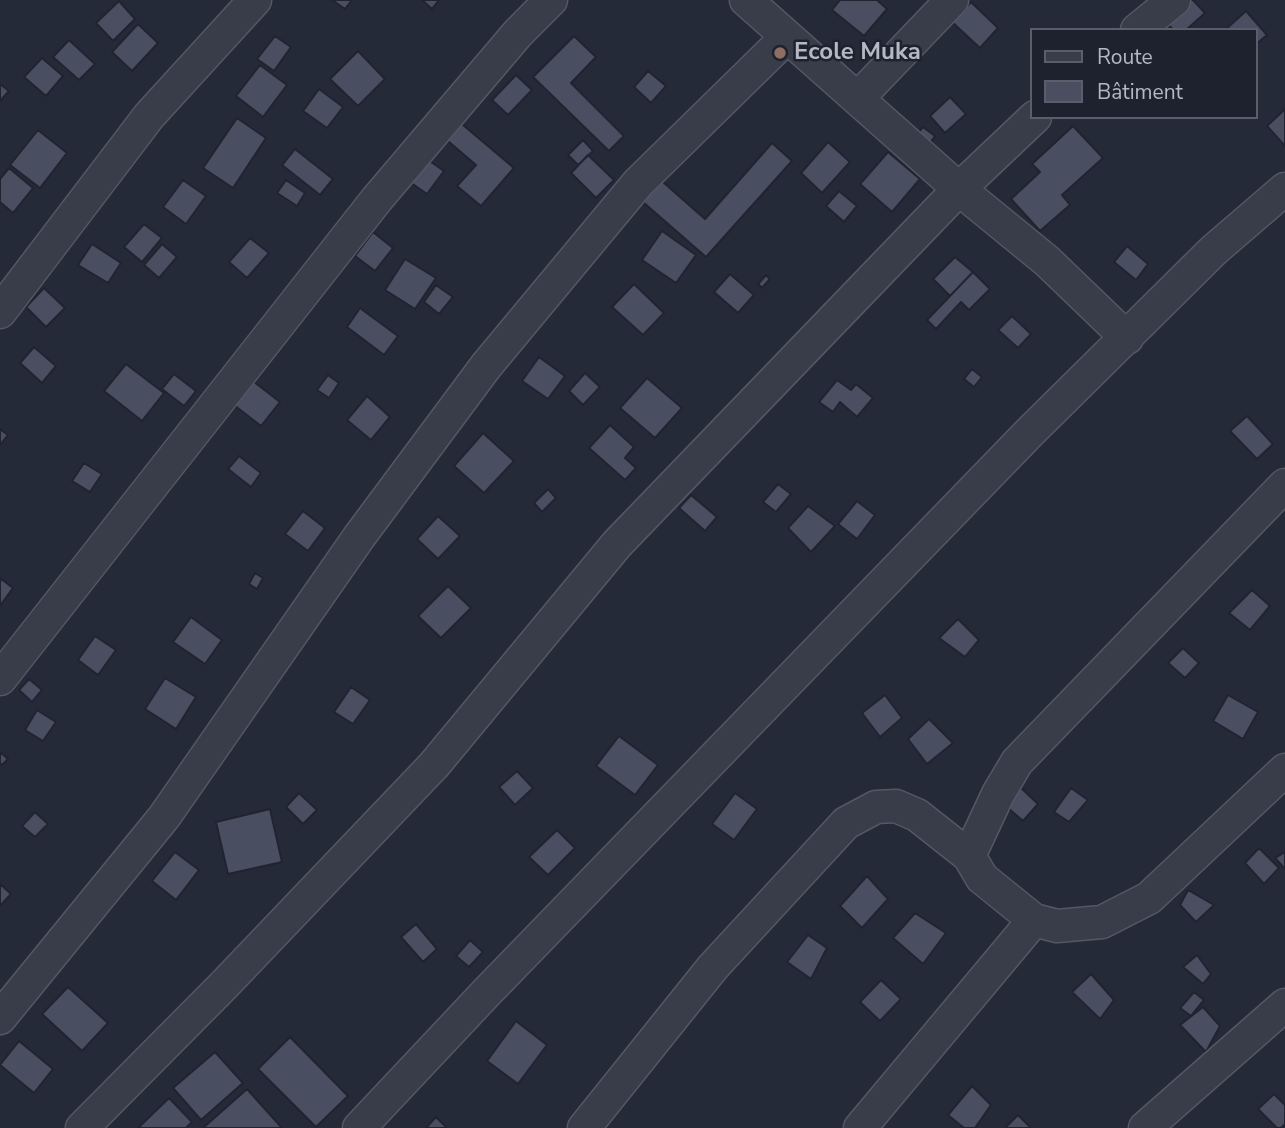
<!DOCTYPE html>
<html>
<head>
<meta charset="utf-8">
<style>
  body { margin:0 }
  #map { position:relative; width:1285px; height:1128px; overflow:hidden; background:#252a39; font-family:"Nunito Sans",sans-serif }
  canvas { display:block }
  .legend { position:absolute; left:1030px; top:28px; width:228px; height:91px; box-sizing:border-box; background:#1e222f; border:2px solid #5a5e6b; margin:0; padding:9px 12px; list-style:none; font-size:21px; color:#b4b8c5 }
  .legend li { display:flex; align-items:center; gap:14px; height:35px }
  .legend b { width:35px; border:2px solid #5a5e6b }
</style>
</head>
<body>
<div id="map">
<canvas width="1285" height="1128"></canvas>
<ul class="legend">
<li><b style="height:9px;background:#393d4a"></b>Route</li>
<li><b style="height:19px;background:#494e60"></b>Bâtiment</li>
</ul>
</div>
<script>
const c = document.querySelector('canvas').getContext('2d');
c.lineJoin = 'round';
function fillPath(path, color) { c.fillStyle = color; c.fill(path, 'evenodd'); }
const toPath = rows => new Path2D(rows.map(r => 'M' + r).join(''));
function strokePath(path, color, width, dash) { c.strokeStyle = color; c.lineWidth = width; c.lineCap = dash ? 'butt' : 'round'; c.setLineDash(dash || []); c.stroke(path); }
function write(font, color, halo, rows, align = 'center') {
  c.font = font + ' "Nunito Sans",sans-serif'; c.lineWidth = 5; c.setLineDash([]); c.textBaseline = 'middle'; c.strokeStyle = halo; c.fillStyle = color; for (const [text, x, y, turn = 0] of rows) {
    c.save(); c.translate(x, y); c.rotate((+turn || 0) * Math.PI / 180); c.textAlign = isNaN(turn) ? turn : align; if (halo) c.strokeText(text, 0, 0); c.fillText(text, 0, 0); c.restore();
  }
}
const building = toPath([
  [332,0,352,0,345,9,332,0],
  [422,0,439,0,432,9,422,0],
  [840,0,877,0,887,9,864,36,832,10,840,0],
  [1183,0,1193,0,1205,13,1186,30,1173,30,1163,18,1183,0],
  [119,1,135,19,113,41,96,23,119,1],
  [971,2,998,28,980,48,952,22,971,2],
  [1246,11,1267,35,1255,45,1255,30,1225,30,1246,11],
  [138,24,158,43,132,71,112,52,138,24],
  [275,36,291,47,274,71,257,59,275,36],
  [574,36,596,57,571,83,624,136,609,151,533,77,574,36],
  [69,40,95,64,79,80,53,57,69,40],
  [358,51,385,79,358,106,330,79,358,51],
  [42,58,63,76,46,96,24,77,42,58],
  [260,65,287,85,263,117,236,96,260,65],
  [648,71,666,86,651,103,634,87,648,71],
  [516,75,532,90,508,115,492,100,516,75],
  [0,84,9,91,0,101,0,84],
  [319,89,343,107,327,128,303,111,319,89],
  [950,97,966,114,945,133,930,116,950,97],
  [1285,109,1285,146,1267,126,1285,109],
  [237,118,266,138,233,188,203,168,237,118],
  [456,119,514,168,481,206,457,186,476,165,442,136,456,119],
  [1073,126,1103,158,1062,195,1070,205,1040,231,1011,199,1040,172,1032,164,1073,126],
  [923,127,935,136,930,143,912,140,923,127],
  [38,130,67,153,40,188,10,165,38,130],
  [583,140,593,151,578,165,568,155,583,140],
  [828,142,850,162,822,193,801,173,828,142],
  [772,143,792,161,706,257,636,196,655,175,705,219,772,143],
  [295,149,333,179,320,195,282,165,295,149],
  [888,152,920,179,892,212,860,184,888,152],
  [421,155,444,171,427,194,404,178,421,155],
  [588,155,614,180,596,198,571,173,588,155],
  [9,168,33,188,13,213,0,202,0,179,9,168],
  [183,180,206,196,186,224,163,207,183,180],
  [286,180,305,193,297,206,277,193,286,180],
  [839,191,857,206,844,222,826,206,839,191],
  [144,224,162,238,142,262,124,247,144,224],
  [662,231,696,255,676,283,642,260,662,231],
  [373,232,393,248,375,271,355,256,373,232],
  [250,238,269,253,247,278,229,262,250,238],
  [92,244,121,263,108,283,78,265,92,244],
  [162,244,177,257,159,278,144,265,162,244],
  [1127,246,1148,264,1136,280,1114,262,1127,246],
  [955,257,973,272,950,296,933,279,955,257],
  [405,259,436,278,415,309,385,290,405,259],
  [973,272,990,289,969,310,961,302,936,329,927,320,973,272],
  [730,274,754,295,738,313,714,292,730,274],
  [766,275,770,279,762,288,758,284,766,275],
  [634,284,664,313,643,335,612,307,634,284],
  [436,285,453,297,439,314,424,302,436,285],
  [44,288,65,308,46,327,26,307,44,288],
  [360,308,398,336,384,355,347,327,360,308],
  [1012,316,1031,334,1018,348,998,330,1012,316],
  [34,347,56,366,42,383,20,363,34,347],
  [539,357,565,376,548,399,522,381,539,357],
  [126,364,164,393,142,421,104,391,126,364],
  [972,369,982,377,974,387,964,379,972,369],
  [585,373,600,387,583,405,569,391,585,373],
  [174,374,196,391,184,406,162,389,174,374],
  [328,375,339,383,329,398,317,390,328,375],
  [249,378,280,402,261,426,230,402,249,378],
  [647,378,682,408,655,438,620,408,647,378],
  [837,380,851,390,856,384,873,398,857,417,840,402,833,412,819,402,837,380],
  [367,396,390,417,371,440,347,420,367,396],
  [1247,416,1273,444,1257,459,1230,431,1247,416],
  [610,425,634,447,625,458,636,468,625,480,589,448,610,425],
  [0,429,8,435,0,445,0,429],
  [483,433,514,461,484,493,454,466,483,433],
  [239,456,261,473,251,487,228,469,239,456],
  [84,463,102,474,90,492,72,481,84,463],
  [778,484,791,494,776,512,763,502,778,484],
  [548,489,556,498,542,512,534,503,548,489],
  [691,495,717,517,705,531,679,508,691,495],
  [857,501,875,515,857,539,838,524,857,501],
  [808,506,835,526,811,552,788,528,808,506],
  [303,511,325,528,308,551,285,534,303,511],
  [438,516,460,536,438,559,417,539,438,516],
  [255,573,263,578,257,589,249,584,255,573],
  [0,578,13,588,0,606,0,578],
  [448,586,471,608,441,638,418,616,448,586],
  [1252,590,1270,606,1250,630,1229,613,1252,590],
  [191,617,222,640,205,664,173,642,191,617],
  [958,619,979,640,965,657,939,638,958,619],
  [95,636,116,650,98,675,78,660,95,636],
  [1183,648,1199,663,1185,678,1168,663,1183,648],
  [165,678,196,697,176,729,145,709,165,678],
  [29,679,42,690,32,702,19,690,29,679],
  [351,687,370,700,353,724,334,712,351,687],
  [885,695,902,718,880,737,862,713,885,695],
  [1228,695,1258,712,1243,739,1213,721,1228,695],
  [37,710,56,722,43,741,25,730,37,710],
  [929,719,953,743,927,764,908,739,929,719],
  [619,736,658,765,635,795,596,766,619,736],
  [0,752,8,759,2,765,0,763,0,752],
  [517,771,533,788,515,805,499,787,517,771],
  [1017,784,1038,804,1023,821,1000,801,1017,784],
  [1071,788,1088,800,1069,822,1054,812,1071,788],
  [299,793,317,810,303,824,286,807,299,793],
  [735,793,757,809,734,840,712,824,735,793],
  [270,809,282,862,228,874,216,822,270,809],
  [35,812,48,824,35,837,22,826,35,812],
  [557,830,575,848,548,875,529,857,557,830],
  [1259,848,1279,868,1264,884,1245,863,1259,848],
  [175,852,199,870,176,900,152,881,175,852],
  [1285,852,1285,869,1275,858,1285,852],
  [867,876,888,899,862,928,840,906,867,876],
  [0,884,11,894,0,906,0,884],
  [1188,890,1214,905,1196,922,1180,905,1188,890],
  [915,913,946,933,923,964,893,938,915,913],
  [416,924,437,949,423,962,401,937,416,924],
  [808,935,827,948,811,979,787,962,808,935],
  [470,940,483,952,469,967,456,956,470,940],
  [1197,955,1211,974,1203,984,1183,967,1197,955],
  [1091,974,1114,1000,1100,1019,1072,992,1091,974],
  [881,980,901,999,880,1021,860,1002,881,980],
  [68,987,108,1023,82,1051,42,1014,68,987],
  [1194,992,1204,1000,1191,1016,1180,1008,1194,992],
  [1203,1007,1220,1026,1206,1052,1180,1025,1203,1007],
  [516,1021,547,1045,518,1084,487,1061,516,1021],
  [290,1037,348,1096,316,1127,258,1069,290,1037],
  [19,1041,53,1069,34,1093,0,1065,19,1041],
  [215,1052,243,1083,201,1120,173,1088,215,1052],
  [972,1086,991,1105,975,1128,964,1128,948,1115,972,1086],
  [247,1089,282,1128,203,1128,247,1089],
  [1274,1094,1285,1105,1285,1124,1281,1128,1277,1128,1258,1109,1274,1094],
  [169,1098,192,1122,186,1128,138,1128,169,1098],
  [1018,1115,1031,1128,1005,1128,1018,1115],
  [436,1117,447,1128,426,1128,436,1117]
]);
const minor = toPath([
  [746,0,959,189,1047,261,1127,338],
  [1137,30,1174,0],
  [858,98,952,0],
  [0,312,149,116,255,0],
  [0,679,377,199,518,33,551,0],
  [1034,920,1057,926,1102,922,1149,898,1285,770],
  [0,1018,164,817,359,537,486,366,638,183,787,37],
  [82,1128,224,985,434,765,617,544,959,189,1035,117],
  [359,1128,486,993,1029,433,1214,250,1285,189],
  [584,1128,713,967,846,823,876,807,896,806,917,815,969,856],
  [860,1128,1034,920,982,878,969,856,998,794,1017,762,1285,485],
  [1145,1128,1285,1005]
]);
const markers = [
  [780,53,7,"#8d6e63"]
];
const poiNames = [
  ["Ecole Muka",794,53]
];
fillPath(building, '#494e60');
strokePath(building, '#202431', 2);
strokePath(minor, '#545865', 35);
strokePath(minor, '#393d4a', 32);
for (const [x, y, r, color] of markers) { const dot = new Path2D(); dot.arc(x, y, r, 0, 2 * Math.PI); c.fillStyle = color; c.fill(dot); strokePath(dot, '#1e222f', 2.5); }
write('bold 24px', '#b4b8c5', '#1e222f', poiNames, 'left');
</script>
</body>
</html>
